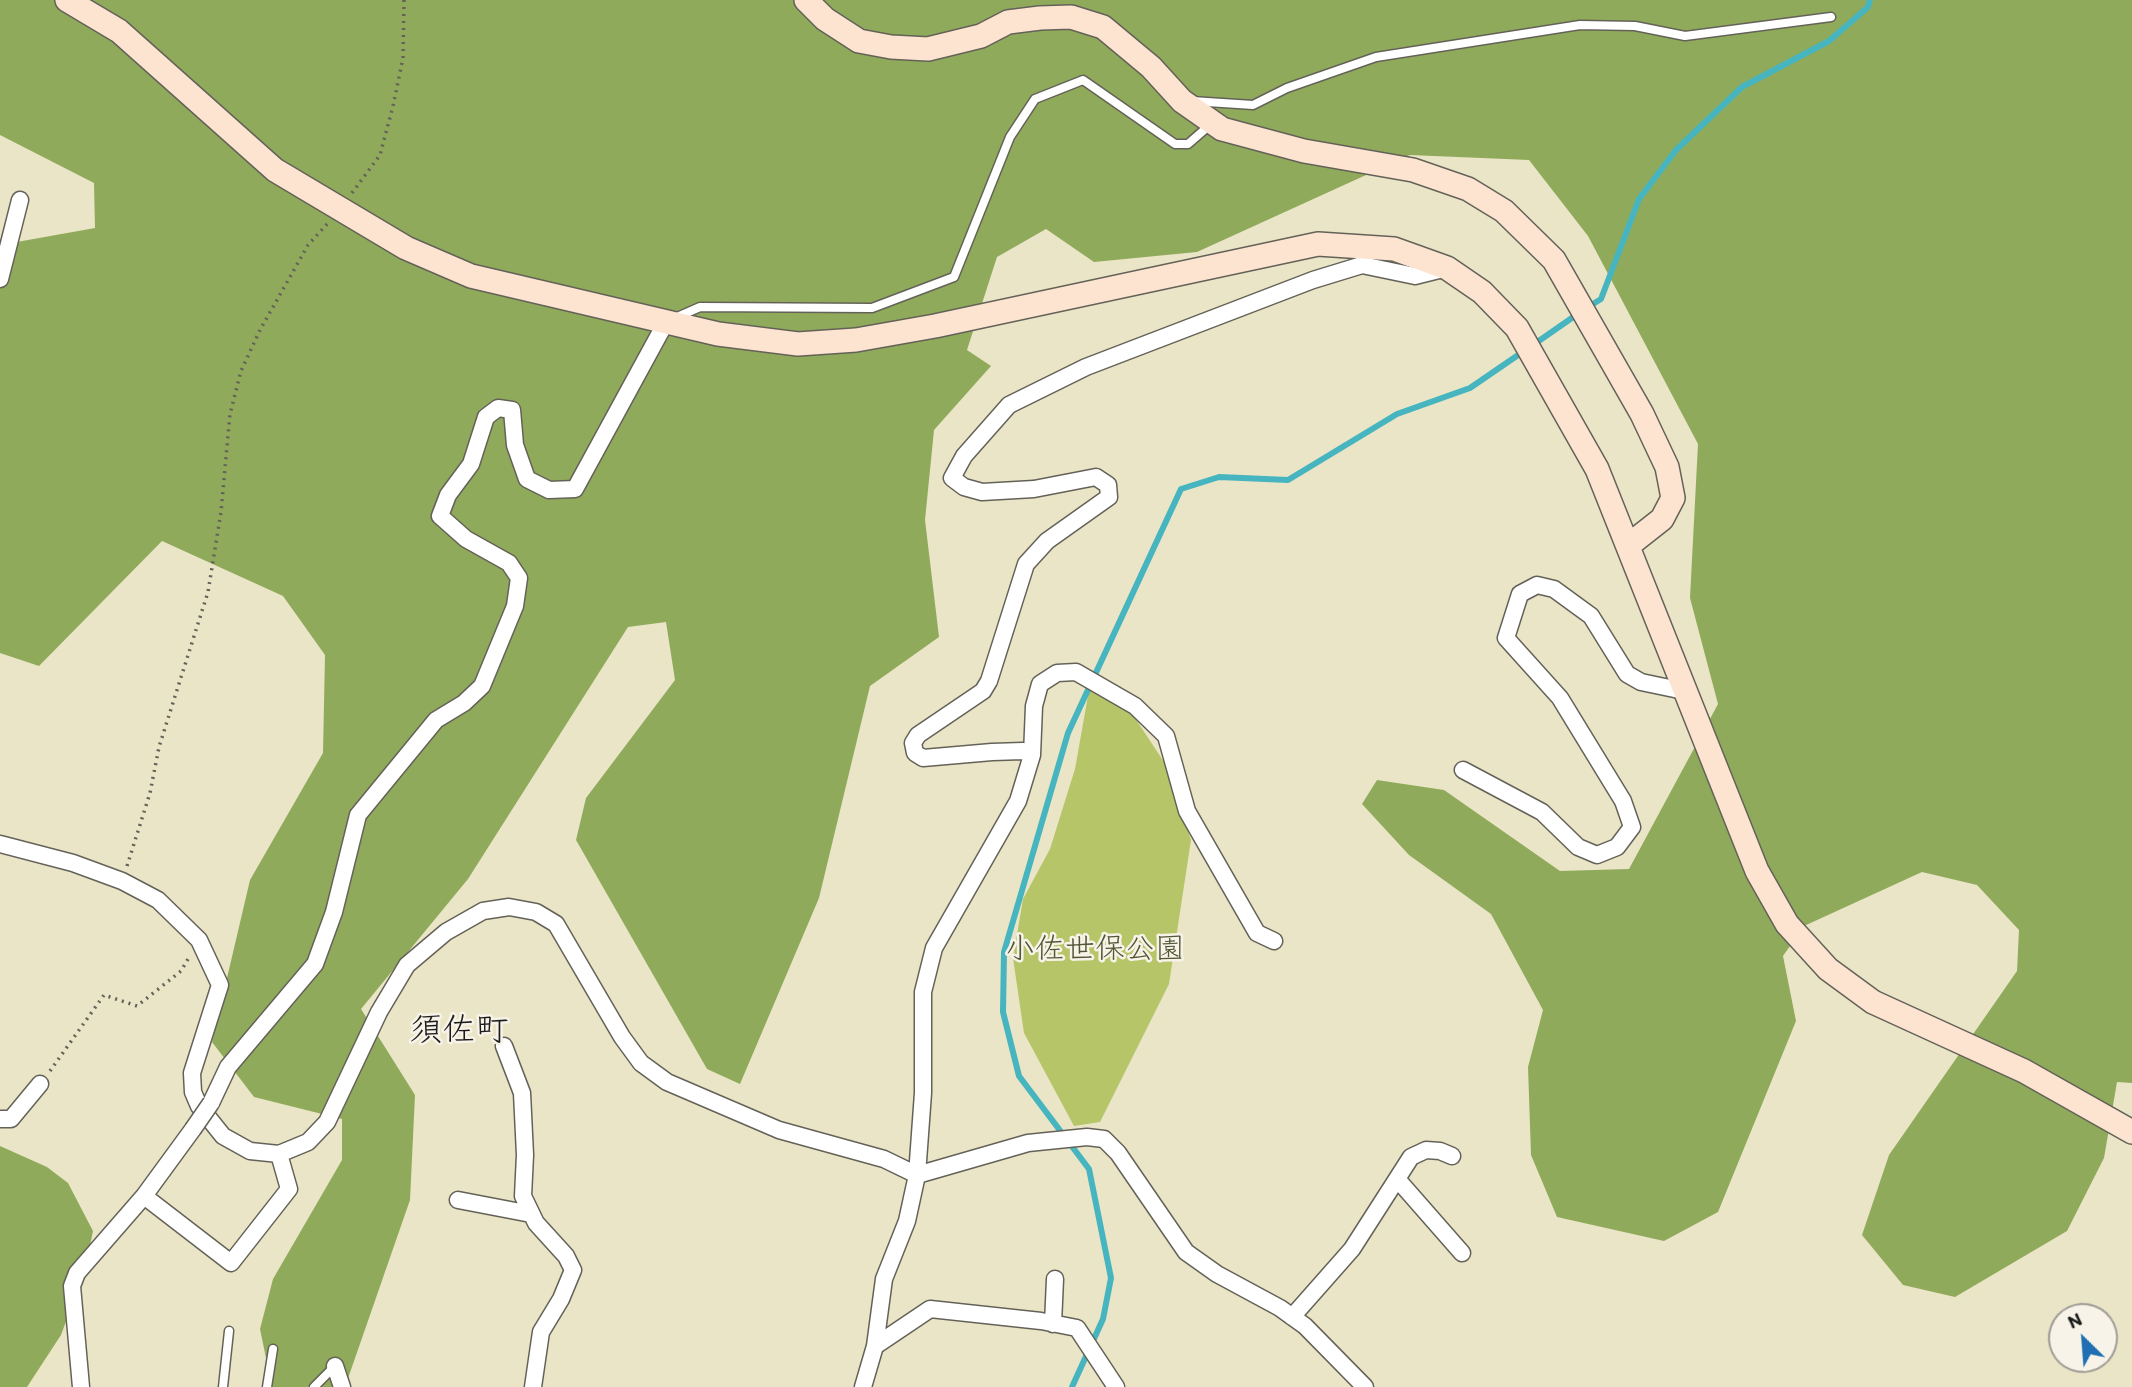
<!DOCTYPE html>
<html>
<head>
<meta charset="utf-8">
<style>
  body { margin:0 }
  #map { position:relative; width:2132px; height:1387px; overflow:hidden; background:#eae5c7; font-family:Itim,sans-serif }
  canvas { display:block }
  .north { position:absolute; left:2048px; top:1303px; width:70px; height:70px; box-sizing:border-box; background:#f7f3e8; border:2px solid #9f9d96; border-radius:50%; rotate:335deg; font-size:19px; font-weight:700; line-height:28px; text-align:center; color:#1c1c1c }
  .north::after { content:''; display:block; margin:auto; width:24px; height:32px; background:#1f6fb2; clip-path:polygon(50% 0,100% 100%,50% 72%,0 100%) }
</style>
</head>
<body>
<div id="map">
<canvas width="2132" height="1387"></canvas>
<div class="north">N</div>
</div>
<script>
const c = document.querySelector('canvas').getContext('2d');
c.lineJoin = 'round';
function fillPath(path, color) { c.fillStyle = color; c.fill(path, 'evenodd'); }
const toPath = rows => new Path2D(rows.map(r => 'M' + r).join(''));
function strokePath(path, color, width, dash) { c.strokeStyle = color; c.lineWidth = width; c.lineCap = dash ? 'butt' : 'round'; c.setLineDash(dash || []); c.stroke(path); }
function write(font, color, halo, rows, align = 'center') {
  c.font = font + ' Itim,"Klee One",sans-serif'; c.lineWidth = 5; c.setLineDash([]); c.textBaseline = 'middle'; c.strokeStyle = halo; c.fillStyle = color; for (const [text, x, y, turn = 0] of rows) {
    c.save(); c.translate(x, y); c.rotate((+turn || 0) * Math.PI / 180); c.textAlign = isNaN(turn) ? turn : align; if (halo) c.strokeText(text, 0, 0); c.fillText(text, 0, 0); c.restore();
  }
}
const green = toPath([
  [1089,690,1133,715,1164,762,1191,840,1169,984,1100,1122,1074,1126,1024,1033,1013,958,1023,899,1050,849,1075,769]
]);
const forest = toPath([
  [0,0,2132,0,2132,1083,2117,1082,2104,1158,2067,1231,1955,1297,1903,1285,1862,1235,1889,1155,2017,971,2019,930,1977,885,1922,872,1804,926,1783,956,1796,1021,1718,1212,1664,1241,1557,1217,1531,1155,1528,1067,1543,1010,1491,914,1409,855,1362,804,1377,780,1444,790,1560,871,1629,869,1718,704,1690,598,1698,444,1588,236,1529,160,1410,155,1197,252,1094,262,1046,229,997,257,967,350,991,366,934,430,925,520,939,637,870,686,819,898,740,1084,707,1069,576,840,586,798,675,680,666,622,628,627,468,879,361,1009,415,1095,410,1200,345,1387,272,1387,260,1329,273,1279,342,1160,342,1119,254,1097,212,1042,250,880,323,753,325,655,283,596,162,541,39,666,0,653,0,245,95,228,94,183,0,135],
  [0,1146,47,1167,68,1183,93,1231,85,1270,61,1335,27,1387,0,1387]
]);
const stream = toPath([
  [1588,307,1601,299,1639,199,1676,150,1742,87,1829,41,1868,7,1870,0],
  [1533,345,1579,313],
  [1072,1387,1103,1319,1111,1278,1089,1169,1019,1076,1003,1012,1004,952,1068,733,1181,489,1219,477,1288,480,1397,414,1470,388,1524,351]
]);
const path = toPath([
  [352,193,380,155,393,106,403,58,404,0],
  [127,866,150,793,159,747,208,592,221,512,230,414,241,371,260,330,308,245,328,223],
  [50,1071,104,995,137,1006,181,971,188,959]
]);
const lane = toPath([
  [1192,101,1253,105,1287,88,1376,57,1580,25,1635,26,1685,36,1831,17],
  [675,318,700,307,872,308,954,277,1010,137,1035,99,1083,80,1175,144,1188,144,1211,124],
  [223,1387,229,1331],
  [267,1387,273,1349],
  [314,1387,335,1366]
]);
const street = toPath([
  [0,279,20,200],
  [1032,755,1034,706,1040,684,1057,673,1076,672,1135,706,1166,736,1187,811,1257,933,1274,941],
  [1463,770,1542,812,1578,847,1597,855,1617,847,1632,827,1623,801,1560,698,1506,638,1520,594,1537,585,1554,589,1591,616,1627,674,1641,682,1684,691],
  [0,844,73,863,122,881,158,900,199,940,220,985,192,1073,193,1092,199,1106,223,1136,250,1151,279,1154,308,1142,327,1122,379,1012,407,965,446,932,483,911,509,907,536,912,556,924,622,1037,641,1063,667,1082,779,1130,884,1159,917,1175,1028,1143,1087,1137,1104,1139,1118,1153,1186,1252,1217,1274,1280,1308,1305,1326,1365,1387],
  [504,1046,522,1093,525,1155,523,1196,536,1223,566,1256,573,1270,561,1299,541,1332,533,1387],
  [211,1103,228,1067,315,964,334,912,358,815,436,720,464,703,482,686,515,606,519,578,509,563,466,539,440,516,448,495,471,464,486,417,498,408,512,410,515,445,527,479,549,490,575,489,666,322],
  [0,1119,11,1119,40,1084],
  [1398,1180,1462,1253],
  [144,1196,231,1263,289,1189,279,1154],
  [458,1200,531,1214],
  [1292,1317,1352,1249,1411,1157,1426,1150,1440,1151,1452,1156],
  [1053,1324,1055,1279],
  [875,1346,930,1309,1041,1321,1077,1328,1116,1387],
  [335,1366,342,1387],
  [81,1387,72,1286,77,1273,144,1196,193,1129],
  [863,1387,875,1346,884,1279,907,1221,917,1175,923,1093,923,992,934,948,1018,801,1032,755,1023,751,992,752,923,758,915,753,913,743,918,735,983,691,989,681,1026,564,1047,541,1109,497,1108,485,1096,477,1034,489,982,492,964,487,952,478,964,456,1009,405,1086,367,1313,280,1362,265,1415,276,1447,268]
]);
const secondary = toPath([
  [67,0,119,31,275,170,406,248,471,276,718,334,798,344,856,340,935,326,1318,244,1394,249,1447,268,1482,292,1517,328,1597,469,1757,871,1787,924,1828,969,1873,1002,2024,1071,2132,1132],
  [806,0,825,19,859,41,891,47,928,49,981,36,1008,22,1040,18,1071,17,1103,27,1151,67,1182,101,1222,129,1304,151,1413,170,1468,189,1504,211,1554,260,1642,414,1667,467,1673,498,1662,519,1629,545]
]);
const streetBridge = toPath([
  [193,1129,211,1103]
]);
const parkNames = [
  ["小佐世保公園",1095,950]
];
const quarterNames = [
  ["須佐町",459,1032]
];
fillPath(green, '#b5c568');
fillPath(forest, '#90aa5c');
strokePath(stream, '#46b5bf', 6);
strokePath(lane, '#646258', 11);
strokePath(street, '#646258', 19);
strokePath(secondary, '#646258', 26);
strokePath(path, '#646258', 3.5, [2, 5]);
strokePath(lane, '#fff', 8);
strokePath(street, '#fff', 16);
strokePath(secondary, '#fde4d1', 23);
strokePath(streetBridge, '#646258', 19, []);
strokePath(streetBridge, '#fff', 16);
write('30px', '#525737', '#f7f3e8', parkNames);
write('33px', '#1c1c1c', '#f7f3e8', quarterNames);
</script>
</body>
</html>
